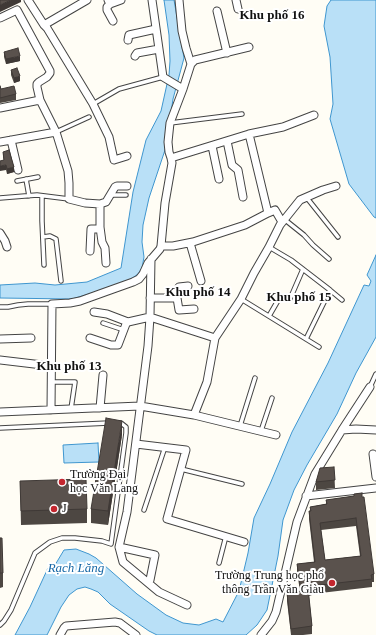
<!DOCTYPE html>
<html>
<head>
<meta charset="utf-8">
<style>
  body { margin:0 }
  canvas { display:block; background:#fffdf5 }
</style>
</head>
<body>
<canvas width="376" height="635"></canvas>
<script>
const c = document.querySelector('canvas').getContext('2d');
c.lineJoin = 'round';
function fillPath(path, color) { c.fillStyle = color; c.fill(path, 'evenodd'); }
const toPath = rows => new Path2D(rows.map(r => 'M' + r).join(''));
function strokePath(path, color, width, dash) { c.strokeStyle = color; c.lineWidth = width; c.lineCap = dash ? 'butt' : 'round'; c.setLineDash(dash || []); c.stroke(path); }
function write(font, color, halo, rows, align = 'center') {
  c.font = font + ' "Times New Roman",serif'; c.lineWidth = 4; c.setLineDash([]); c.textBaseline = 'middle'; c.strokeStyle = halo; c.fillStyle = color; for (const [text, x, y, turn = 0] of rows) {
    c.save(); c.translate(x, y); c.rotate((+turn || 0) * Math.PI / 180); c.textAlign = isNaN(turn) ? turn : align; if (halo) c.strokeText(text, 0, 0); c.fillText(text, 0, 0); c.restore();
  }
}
const water = toPath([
  [164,0,174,0,184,58,173,99,166,147,149,198,143,225,142,242,144,257,142,268,138,274,128,281,109,288,72,299,0,298,0,285,35,283,55,285,87,282,121,268,133,192,146,140,161,111,169,75,170,61,169,35,164,0],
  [331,0,376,0,376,218,374,217,349,184,330,119,333,104,330,57,324,26,327,6,331,0],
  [376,255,376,337,356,373,337,414,307,465,294,490,283,520,278,556,267,610,257,625,246,635,157,635,149,631,110,604,98,592,91,589,85,587,77,589,69,595,61,607,47,635,15,635,30,607,48,568,55,565,64,550,76,549,89,554,96,558,137,594,166,615,183,623,199,625,216,619,223,622,239,591,248,553,254,518,270,484,292,432,328,363,364,285,369,286,371,281,367,275,376,255],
  [98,443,99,462,64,463,63,445,98,443]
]);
const lane = toPath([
  [93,104,119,89,163,77],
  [170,123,242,114],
  [56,132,89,117],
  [26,179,29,196],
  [17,181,38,177],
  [111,195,126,195],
  [42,196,42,221,44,265],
  [0,198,37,195,69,199],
  [307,198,338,237],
  [284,219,304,235,313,245,329,259],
  [43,237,50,236,56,239,61,281],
  [269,247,291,260,330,290,306,339],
  [330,290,342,300],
  [241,299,319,347],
  [290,299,303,269],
  [0,307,8,307,18,305,28,304,52,304],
  [269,316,280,297],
  [103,323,124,330],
  [51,382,75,382,71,409],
  [370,387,376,374],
  [240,426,255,378],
  [0,428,109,423],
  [261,431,272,398],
  [181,469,242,484],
  [144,510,165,447],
  [219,563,226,536],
  [0,625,4,621,11,610,35,553,50,542,62,538,75,538,102,541,111,544,126,433,126,427,121,423,119,423]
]);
const street = toPath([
  [28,0,44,25,47,28,93,104,109,137,114,160,127,156],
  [108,0,110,4,121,0],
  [152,0,163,77,183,89],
  [179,0,182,31,186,48,191,64],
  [236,0,238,9],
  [110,4,107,7,107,10,113,21],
  [217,11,227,53],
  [0,18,17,10,50,71,50,73,47,77,39,82,37,84,37,87,40,100,56,132,68,171,69,183,69,199,85,203,100,204,100,227,102,242,105,248,106,263],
  [44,25,87,0],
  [128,40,129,35,156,29],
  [135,56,137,53,159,49],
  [191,64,195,60,249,47],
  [0,108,40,100],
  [249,134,268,213],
  [11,140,18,170],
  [227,141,232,165,238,170,243,197],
  [0,142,56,132],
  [212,146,219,179],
  [171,158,249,134,283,127,314,115],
  [100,204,106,202,115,187,117,186,127,186],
  [0,233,5,241,7,247],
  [190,243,201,281],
  [161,246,173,246,193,242,245,225,268,213,275,210,282,222],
  [90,251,91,229,100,229],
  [151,259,150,317,148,346,127,512,119,547,123,562,159,592,187,605],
  [188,286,179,287,180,291,176,292,179,310,194,309],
  [150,298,176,298],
  [94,312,107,314,128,322],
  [90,338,111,345,118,345,126,324,128,322,150,317,215,338],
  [0,339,31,338],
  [0,360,51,366],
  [100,408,103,375],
  [51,410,52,304,70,303,80,301,105,292,133,282,139,279,143,274,148,263,160,249,161,246,165,203,172,163,171,158,169,152,168,142,170,123,183,89,191,64],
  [0,412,140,406,194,415,276,435],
  [194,415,207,382,215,338,241,299,254,273,269,247,280,225,300,200,323,190,336,186],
  [342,430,370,387],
  [136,444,186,450,167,519,244,542],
  [373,454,376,477],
  [306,496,376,488],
  [119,547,155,555,150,580],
  [60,635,64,628,66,626,115,622,120,623,136,635],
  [261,635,272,621,276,612,297,522,315,474,342,430,356,429,376,430]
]);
const wall = toPath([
  [4,52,20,61,6,64,4,57],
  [11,70,20,81,14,83,11,75],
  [0,86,1,89,16,94,16,100,0,103],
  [3,152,14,172,7,174,3,157],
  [122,435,108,525,91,523,91,509],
  [334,467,335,488,316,490,316,482],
  [20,481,87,509,87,523,21,525],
  [354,496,374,574,374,582,372,582,372,587,312,594,312,595,309,596,312,626,312,634,303,635,291,635,287,601,287,593,300,591,297,572,297,564,314,562,309,519,309,511,310,511,310,507,326,504,326,500],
  [356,526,360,556,325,560,321,530],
  [0,538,3,573,3,587,0,588]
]);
const shadedWall = toPath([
  [11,0,21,0,21,2,0,12,0,5],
  [20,56,20,61,6,64,6,59],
  [20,76,20,81,14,83,14,78],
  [6,165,6,170,0,171,0,166],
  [14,167,14,172,7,174,7,169],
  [122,421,122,435,108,525,108,511]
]);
const building = toPath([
  [0,0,11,0,0,5,0,0],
  [18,48,20,56,6,59,4,52,18,48],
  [17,68,20,76,14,78,11,70,17,68],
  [0,86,1,89,14,86,16,94,0,98,0,86],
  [9,150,14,167,7,169,6,165,0,166,0,161,4,160,3,152,9,150],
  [106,418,122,421,108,511,91,509,106,418],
  [334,467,335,480,316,482,320,468,334,467],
  [86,479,87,509,21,511,20,481,86,479],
  [362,493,362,497,364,497,374,574,371,575,372,579,312,586,312,588,308,588,312,626,291,629,287,593,301,591,297,564,315,562,309,511,311,511,310,507,327,504,326,500,354,496,354,494,362,493],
  [356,518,361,556,325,560,320,523,356,518],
  [0,538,2,538,3,573,0,573,0,538]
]);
const markers = [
  [62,482,4,"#c4262e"],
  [54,509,4,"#c4262e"],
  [332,583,4,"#c4262e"]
];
const poiNames = [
  ["Trường Đại",70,475],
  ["học Văn Lang",70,489],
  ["J",62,509],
  ["Trường Trung học phổ",324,576,"right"],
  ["thông Trần Văn Giàu",324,590,"right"]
];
const neighbourhoodNames = [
  ["Khu phố 16",272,16],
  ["Khu phố 14",198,293],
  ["Khu phố 15",299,298],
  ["Khu phố 13",69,367]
];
const waterNames = [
  ["Rạch Lăng",76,569]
];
fillPath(water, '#b9e0f7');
strokePath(water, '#3f96cf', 1);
strokePath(lane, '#444', 5.5);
strokePath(street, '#444', 9);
strokePath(lane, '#fff', 3.5);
strokePath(street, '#fff', 7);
fillPath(wall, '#4d4742');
fillPath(shadedWall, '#3f3936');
fillPath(building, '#5a524d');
strokePath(building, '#3f3936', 1);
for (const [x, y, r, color] of markers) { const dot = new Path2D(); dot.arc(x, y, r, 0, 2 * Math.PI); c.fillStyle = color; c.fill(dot); strokePath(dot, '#fff', 1.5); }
write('12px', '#111', '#fff', poiNames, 'left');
write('bold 13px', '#111', '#fff', neighbourhoodNames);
write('italic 13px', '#1768a6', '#fff', waterNames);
</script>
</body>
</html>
